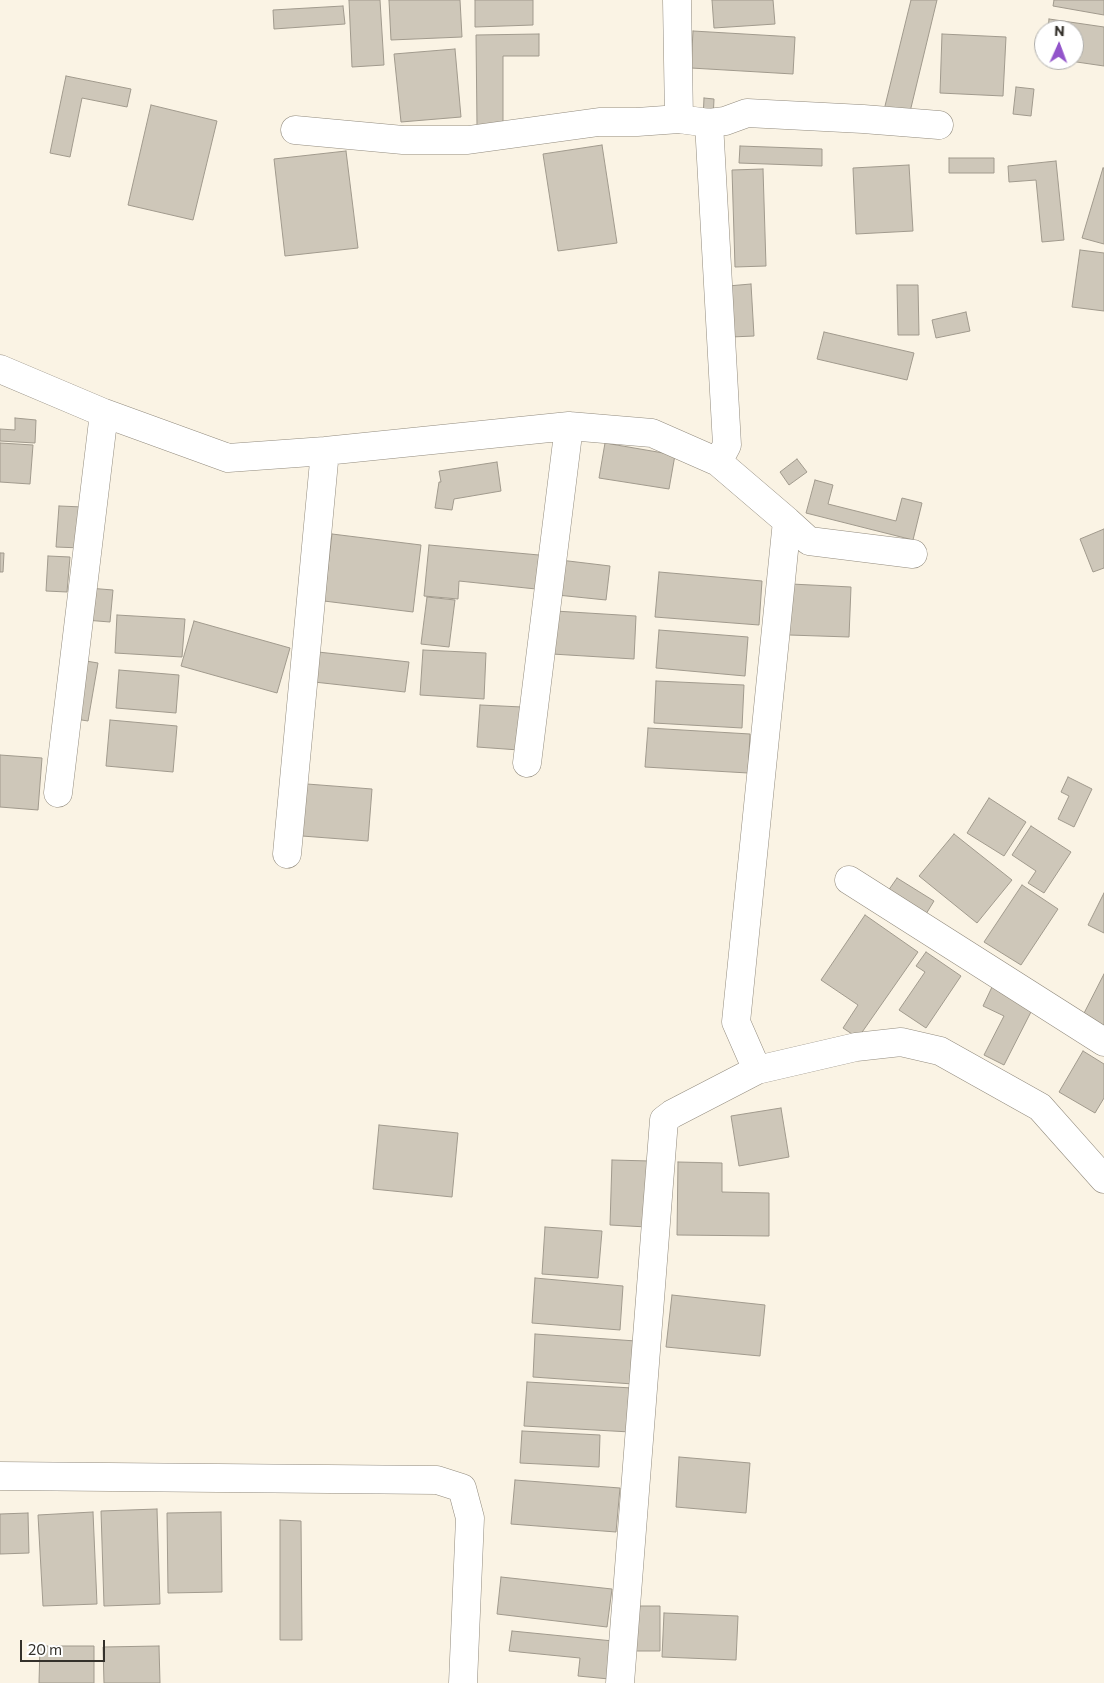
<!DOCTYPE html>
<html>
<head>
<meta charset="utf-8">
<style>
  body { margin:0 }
  #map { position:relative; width:1104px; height:1683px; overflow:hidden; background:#faf3e4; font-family:Commissioner,sans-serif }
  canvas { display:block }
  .north { position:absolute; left:1034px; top:20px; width:50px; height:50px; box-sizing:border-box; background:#fff; border:1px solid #aeadaa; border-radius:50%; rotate:2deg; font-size:14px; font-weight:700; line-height:20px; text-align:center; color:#34312b }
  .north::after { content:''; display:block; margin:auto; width:18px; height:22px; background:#9254ca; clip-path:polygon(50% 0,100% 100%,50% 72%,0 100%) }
  .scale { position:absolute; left:20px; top:1640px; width:85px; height:22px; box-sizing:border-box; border:2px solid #34312b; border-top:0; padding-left:6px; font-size:15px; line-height:18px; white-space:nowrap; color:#34312b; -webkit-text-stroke:4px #fff; paint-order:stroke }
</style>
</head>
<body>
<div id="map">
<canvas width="1104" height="1683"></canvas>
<div class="north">N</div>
<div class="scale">20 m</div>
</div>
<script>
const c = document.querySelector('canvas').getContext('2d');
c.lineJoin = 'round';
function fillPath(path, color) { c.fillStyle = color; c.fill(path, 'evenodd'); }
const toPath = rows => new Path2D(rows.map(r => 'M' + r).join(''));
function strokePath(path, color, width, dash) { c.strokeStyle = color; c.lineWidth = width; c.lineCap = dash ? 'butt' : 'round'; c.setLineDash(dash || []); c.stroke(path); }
const building = toPath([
  [349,0,380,0,384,65,352,67,349,0],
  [389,0,460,0,462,37,391,40,389,0],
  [475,0,533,0,533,25,475,27,475,0],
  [712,0,773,0,775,24,714,28,712,0],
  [911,0,937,0,909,116,884,110,911,0],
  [1054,0,1104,0,1104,15,1053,6,1054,0],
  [343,6,345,24,274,29,273,10,343,6],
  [1049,19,1104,27,1104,66,1063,60,1074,60,1074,30,1048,30,1049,19],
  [693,31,795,37,793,74,691,68,693,31],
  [539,34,539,56,503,56,503,126,477,126,476,35,539,34],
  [942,34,1006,37,1003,96,940,93,942,34],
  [455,49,461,117,401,122,394,54,455,49],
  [66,76,131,89,127,107,82,98,70,157,50,153,66,76],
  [1016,87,1034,89,1031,116,1013,114,1016,87],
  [704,98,714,99,713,120,703,119,704,98],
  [151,105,217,121,193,220,128,205,151,105],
  [602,145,617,243,558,251,543,154,602,145],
  [740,146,822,149,822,166,739,163,740,146],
  [346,151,358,248,285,256,274,159,346,151],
  [949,158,994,158,994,173,949,173,949,158],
  [1056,161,1064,240,1042,242,1036,180,1009,182,1008,166,1056,161],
  [909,165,913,231,856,234,853,168,909,165],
  [1103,168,1104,168,1104,244,1082,238,1103,168],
  [763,169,766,266,735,267,732,170,763,169],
  [1080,250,1104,253,1104,311,1072,307,1080,250],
  [751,284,754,336,731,337,728,286,751,284],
  [897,285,918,285,919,335,898,335,897,285],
  [966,312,970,331,936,338,932,320,966,312],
  [824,332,914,353,907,380,817,359,824,332],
  [15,418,36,420,35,443,0,441,0,429,15,430,15,418],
  [0,443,33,445,30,484,0,482,0,443],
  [605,443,675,455,669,489,599,478,605,443],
  [797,459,807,472,789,485,780,472,797,459],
  [497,462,501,491,454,499,452,510,435,508,439,482,441,482,439,471,497,462],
  [815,480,833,485,828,504,896,521,902,498,922,503,913,540,806,513,815,480],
  [59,506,83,507,81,548,56,547,59,506],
  [1104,529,1104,568,1093,572,1080,539,1104,529],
  [332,534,421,545,413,612,324,601,332,534],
  [429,545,539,555,536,589,459,581,458,599,424,596,429,545],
  [0,553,4,553,3,572,0,572,0,553],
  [48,556,70,557,67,592,46,591,48,556],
  [560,560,610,566,606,600,557,595,560,560],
  [659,572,762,581,759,625,655,617,659,572],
  [791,584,851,587,849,637,789,635,791,584],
  [88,588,113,590,110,622,85,620,88,588],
  [427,597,455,600,449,647,421,644,427,597],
  [555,611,636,616,634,659,552,654,555,611],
  [117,615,185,619,182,657,115,653,117,615],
  [194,621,290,648,277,693,181,666,194,621],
  [659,630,748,637,745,676,656,668,659,630],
  [423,650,486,653,484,699,420,695,423,650],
  [318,652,409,662,405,692,314,682,318,652],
  [80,660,98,663,88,721,69,718,80,660],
  [119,670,179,675,176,713,116,708,119,670],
  [656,681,744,685,742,728,654,723,656,681],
  [480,705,522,707,519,750,477,747,480,705],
  [110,720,177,726,173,772,106,766,110,720],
  [648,728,750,734,748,773,645,767,648,728],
  [0,755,42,758,38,810,0,807,0,755],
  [1068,777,1092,789,1074,827,1058,819,1069,796,1061,792,1068,777],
  [307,784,372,789,368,841,302,836,307,784],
  [989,798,1026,822,1004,856,967,833,989,798],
  [1031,826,1071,852,1044,893,1028,883,1036,871,1012,855,1031,826],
  [954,834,1012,880,977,923,919,876,954,834],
  [897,878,934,901,926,914,888,891,897,878],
  [1022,885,1058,909,1021,965,984,942,1022,885],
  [1104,893,1104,933,1088,925,1104,893],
  [865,915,918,952,858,1038,843,1028,858,1005,821,980,865,915],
  [926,952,961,976,926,1028,899,1010,925,972,916,966,926,952],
  [1104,974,1104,1028,1079,1023,1104,974],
  [992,987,1033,1008,1004,1065,984,1055,1004,1016,983,1006,992,987],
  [1083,1051,1104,1064,1104,1098,1095,1113,1059,1092,1083,1051],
  [781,1108,789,1157,739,1166,731,1116,781,1108],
  [379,1125,458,1133,452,1197,373,1189,379,1125],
  [612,1160,650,1161,647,1227,610,1225,612,1160],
  [678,1162,722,1163,722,1192,769,1193,769,1236,677,1235,678,1162],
  [545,1227,602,1231,598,1278,542,1274,545,1227],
  [535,1278,623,1286,620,1330,532,1323,535,1278],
  [672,1295,765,1305,760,1356,666,1347,672,1295],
  [535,1334,636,1341,633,1384,533,1377,535,1334],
  [527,1382,632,1388,630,1432,524,1426,527,1382],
  [522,1431,600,1435,599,1467,520,1463,522,1431],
  [679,1457,750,1463,746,1513,676,1507,679,1457],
  [515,1480,620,1488,616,1532,511,1524,515,1480],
  [157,1509,160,1604,104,1606,101,1511,157,1509],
  [93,1512,97,1604,43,1606,38,1515,93,1512],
  [221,1512,222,1592,168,1593,167,1513,221,1512],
  [28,1513,29,1553,0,1554,0,1514,28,1513],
  [280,1520,301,1521,302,1640,280,1640,280,1520],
  [501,1577,612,1589,607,1627,497,1614,501,1577],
  [635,1606,660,1606,660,1651,635,1651,635,1606],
  [664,1613,738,1616,736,1660,662,1657,664,1613],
  [512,1631,613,1641,609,1679,578,1676,580,1658,509,1651,512,1631],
  [40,1646,94,1646,94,1683,39,1683,40,1646],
  [159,1646,160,1683,104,1683,103,1647,159,1646]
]);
const street = toPath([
  [677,0,679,119,709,123,727,445,718,462],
  [709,123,725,121,747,113,863,119,939,125],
  [295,130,403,140,468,140,599,122,637,122,679,119],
  [0,369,104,413,228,458,325,451,569,426,652,433,718,462,787,521,809,541,913,554],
  [787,521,736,1022,757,1070,856,1047,901,1042,940,1051,1040,1107,1104,1179],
  [527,763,569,426],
  [58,793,104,413],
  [287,854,325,451],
  [849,880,1104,1042],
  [0,1476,437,1480,462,1488,470,1518,463,1683],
  [620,1683,664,1120,672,1114,757,1070]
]);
fillPath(building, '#cec7b9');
strokePath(building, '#a19a8d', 1);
strokePath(street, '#928b7e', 29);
strokePath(street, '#fff', 28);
</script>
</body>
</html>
